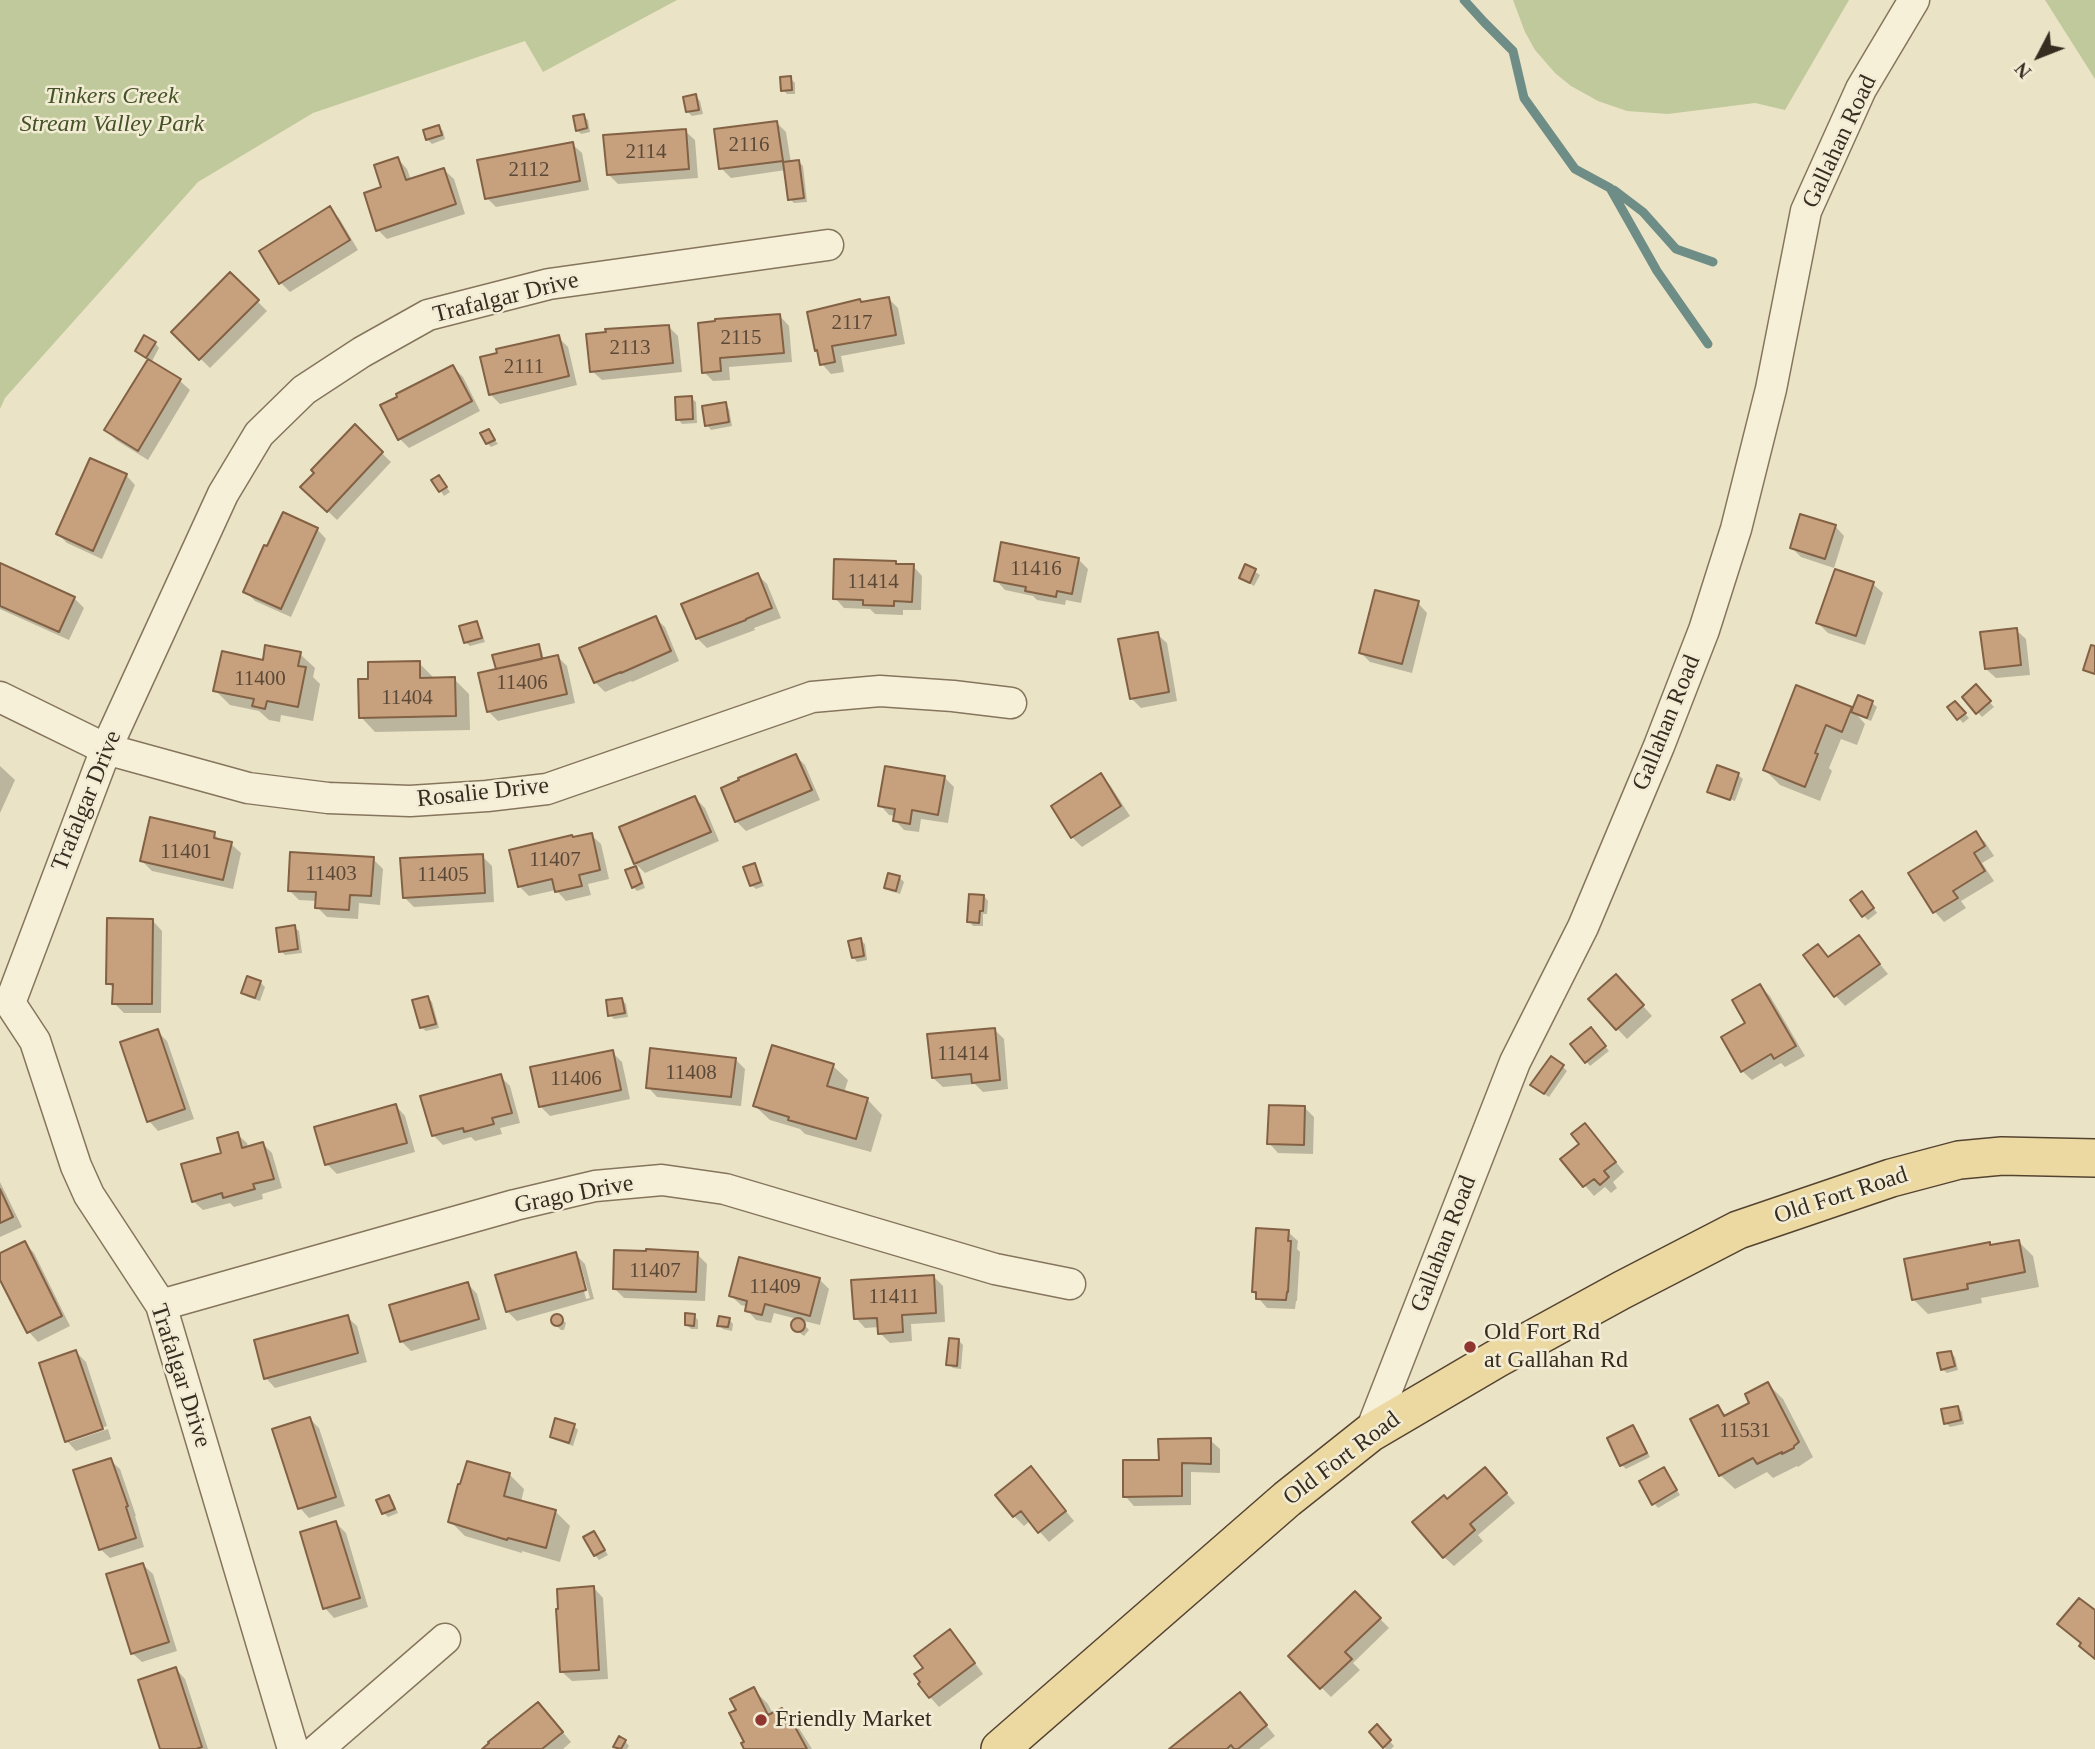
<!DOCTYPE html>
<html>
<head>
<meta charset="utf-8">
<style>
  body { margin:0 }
  #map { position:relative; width:2095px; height:1749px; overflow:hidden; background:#ebe3c6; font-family:"Times New Roman",serif }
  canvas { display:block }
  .north { position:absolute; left:2004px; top:21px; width:70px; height:70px; -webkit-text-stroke:5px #f3ecd5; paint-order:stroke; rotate:228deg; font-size:19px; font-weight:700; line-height:28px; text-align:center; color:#372c20 }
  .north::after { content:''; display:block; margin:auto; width:24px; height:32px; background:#372c20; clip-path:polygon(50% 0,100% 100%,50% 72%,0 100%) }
</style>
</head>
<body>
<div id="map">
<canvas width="2095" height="1749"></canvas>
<div class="north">N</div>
</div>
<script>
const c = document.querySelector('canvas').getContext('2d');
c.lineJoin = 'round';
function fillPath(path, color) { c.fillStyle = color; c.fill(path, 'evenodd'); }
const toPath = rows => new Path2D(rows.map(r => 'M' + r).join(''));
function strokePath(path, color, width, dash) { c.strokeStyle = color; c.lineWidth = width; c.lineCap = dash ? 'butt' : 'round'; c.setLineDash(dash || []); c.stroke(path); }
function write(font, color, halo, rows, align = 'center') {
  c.font = font + ' "Times New Roman",serif'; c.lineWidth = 5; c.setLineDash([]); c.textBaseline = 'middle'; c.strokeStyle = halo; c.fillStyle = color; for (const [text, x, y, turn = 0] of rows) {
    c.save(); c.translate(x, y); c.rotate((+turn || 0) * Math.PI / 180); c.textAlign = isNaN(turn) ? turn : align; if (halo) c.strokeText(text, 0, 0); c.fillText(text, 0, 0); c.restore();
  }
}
const green = toPath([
  [0,0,677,0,543,72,525,41,313,113,198,182,5,398,0,409],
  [1513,0,1849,0,1785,110,1755,103,1668,114,1627,111,1598,101,1571,86,1555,73,1535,50,1525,32],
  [2045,0,2095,0,2095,79]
]);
const shadow = toPath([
  [790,78,795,83,795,94,787,94,783,90],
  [696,96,700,101,703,114,692,116,687,111],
  [583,116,588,120,590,132,581,134,577,130],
  [777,123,786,132,791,163,799,162,803,166,807,202,794,203,790,199,786,170,731,178,721,168],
  [438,127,443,131,445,139,432,144,427,139],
  [685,131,695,140,698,178,618,184,608,174],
  [572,144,582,153,589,190,496,207,487,198],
  [398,159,407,169,411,180,444,170,454,179,465,214,387,239,378,230,383,189],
  [329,209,339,218,358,250,290,292,281,283],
  [230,274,267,311,210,368,173,332],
  [888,298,898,308,905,344,841,356,844,372,831,374,822,364,820,353,816,350,860,301,862,303],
  [780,316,789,326,792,362,729,367,730,380,713,381,704,372,700,325],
  [669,327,678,336,682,372,602,380,592,371],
  [558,337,568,347,577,385,500,404,490,394],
  [155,343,159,348,151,363,180,381,190,390,148,460,116,440,106,430,149,360,137,351],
  [453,367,463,377,480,411,409,448,400,439],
  [691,398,696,402,697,423,682,424,678,419],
  [725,404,729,409,732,426,711,430,707,425],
  [355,427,391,462,337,520,303,487],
  [488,431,498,444,491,447,487,443],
  [126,475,135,485,102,559,67,543,58,534],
  [434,481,443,482,450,492,444,496],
  [1835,526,1844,536,1834,568,1801,557,1792,548],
  [317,529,326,539,291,617,255,601,246,592],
  [1078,559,1088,569,1081,603,1066,600,1065,605,1037,600,1033,596,1005,590,996,580],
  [895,563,898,565,913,566,922,576,921,610,903,610,903,615,875,614,870,609,844,608,835,598],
  [0,565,74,598,84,608,69,640,0,609],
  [1246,566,1260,575,1254,586,1241,578],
  [758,575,767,584,781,618,754,628,755,630,707,648,697,638],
  [1873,584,1883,593,1865,645,1828,633,1818,623],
  [1418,603,1427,613,1412,673,1370,662,1361,653],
  [655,618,665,627,679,661,632,682,631,681,605,692,595,682],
  [476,623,480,627,485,642,470,646,465,642],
  [2016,630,2026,639,2030,675,1996,678,1986,669],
  [1157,634,1167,643,1177,701,1141,708,1131,698],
  [538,646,542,651,544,660,558,657,567,666,575,703,498,721,488,711,498,670],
  [300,654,315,668,313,677,320,684,313,721,281,715,280,722,269,720,259,711,230,705,215,690,264,662],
  [419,663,434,678,454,679,469,694,470,730,375,732,361,717,370,681],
  [1976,687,1994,707,1982,717,1964,697],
  [1797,688,1853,711,1859,697,1872,703,1877,707,1871,721,1858,716,1865,724,1857,745,1841,739,1829,768,1832,771,1820,801,1780,785,1765,770],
  [1955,703,1969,718,1963,723,1949,707],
  [796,756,805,765,820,800,746,831,737,822,723,789],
  [0,766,15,780,0,813],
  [1738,775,1743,779,1735,801,1712,792,1712,794,1709,791],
  [1100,776,1110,785,1130,816,1082,847,1072,837,1053,806],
  [944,777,954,787,948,823,921,819,919,832,904,830,895,820,895,816,889,815,880,805],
  [695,798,705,808,719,841,645,873,635,863],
  [1976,833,1985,842,1994,856,1982,863,1994,881,1961,901,1966,908,1944,922,1935,912,1911,873],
  [214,834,221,841,231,844,241,853,233,889,152,871,142,861],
  [591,835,601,844,609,879,588,884,591,895,566,901,556,890,529,896,519,886,573,839],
  [482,856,492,866,494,902,414,907,404,897],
  [373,859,383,869,380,905,359,903,358,919,327,917,317,907,317,901,299,900,289,890],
  [754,865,758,869,764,886,756,889,751,885],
  [635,868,640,872,645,888,637,891,633,887],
  [899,877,904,882,900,894,890,891,886,887],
  [984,896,988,901,987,914,983,914,983,926,973,926,969,921],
  [1867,898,1877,913,1868,920,1864,916],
  [153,921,162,931,161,1013,124,1013,114,1003,114,989,108,983],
  [294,927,299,931,302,953,285,955,281,951],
  [1858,937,1888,974,1845,1006,1836,996,1805,955,1818,946,1830,959],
  [860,940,865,944,867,960,857,962,853,957],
  [248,978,261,983,265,987,260,1001,248,997,243,993],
  [1625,986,1652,1016,1627,1039,1590,1000],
  [1760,986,1770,996,1805,1056,1785,1067,1781,1063,1752,1080,1742,1071,1748,1024],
  [428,998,432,1002,439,1028,426,1031,421,1027],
  [622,1000,626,1004,628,1017,614,1019,610,1015],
  [994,1029,1004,1039,1008,1089,983,1092,975,1084,943,1087,933,1078],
  [157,1031,167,1041,194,1119,158,1131,149,1121,122,1043],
  [1595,1034,1609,1051,1590,1066,1586,1061],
  [612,1052,622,1062,630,1099,550,1116,540,1106],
  [735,1059,745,1069,741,1106,657,1097,648,1087],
  [833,1066,848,1080,844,1093,868,1100,882,1115,871,1152,805,1134,800,1129,770,1120,755,1106],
  [1563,1067,1567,1071,1549,1097,1536,1089],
  [500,1076,510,1086,520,1123,500,1128,502,1134,475,1141,471,1137,443,1145,433,1135],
  [396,1106,405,1116,415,1152,337,1174,327,1164],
  [1305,1108,1314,1117,1313,1154,1278,1153,1269,1143],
  [237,1134,247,1143,248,1148,263,1144,272,1153,282,1188,262,1194,263,1199,234,1207,230,1203,203,1210,193,1201],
  [1594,1134,1624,1172,1613,1182,1617,1188,1611,1193,1605,1187,1594,1196,1562,1159],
  [0,1182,22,1227,0,1237],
  [1288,1232,1298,1241,1297,1249,1300,1252,1297,1301,1296,1301,1295,1309,1267,1308,1253,1292],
  [2018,1241,2033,1256,2039,1287,1981,1298,1982,1303,1928,1314,1913,1299,1989,1244,1992,1247],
  [25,1243,34,1253,70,1326,38,1342,29,1332,0,1276,0,1255],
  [575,1254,585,1264,594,1299,517,1321,507,1311],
  [577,1263,580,1263,590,1298,586,1299],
  [697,1254,707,1264,705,1301,624,1298,615,1289],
  [933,1276,943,1286,945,1322,911,1324,912,1341,890,1343,880,1333,880,1327,865,1328,856,1318],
  [819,1279,829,1289,820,1325,800,1320,809,1330,804,1336,792,1327,793,1322,797,1319,774,1313,771,1323,756,1320,747,1310,748,1307,741,1305,731,1296],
  [468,1284,477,1294,487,1329,411,1351,401,1341],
  [558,1316,566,1323,564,1330,561,1330,553,1323,554,1317],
  [694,1316,698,1320,698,1329,691,1329,687,1325],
  [347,1317,357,1326,367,1362,275,1388,266,1378],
  [729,1319,733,1324,732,1331,723,1329,719,1325],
  [959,1341,963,1345,961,1369,953,1368,948,1364],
  [76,1352,86,1362,107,1426,70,1438,70,1442,108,1429,111,1439,76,1451,67,1441],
  [1950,1352,1955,1357,1958,1370,1947,1373,1942,1369],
  [1768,1384,1783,1399,1813,1457,1798,1467,1797,1466,1773,1478,1767,1472,1735,1489,1720,1475,1718,1407,1727,1416,1752,1404],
  [1958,1407,1962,1412,1964,1424,1950,1427,1946,1423],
  [310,1419,319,1428,345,1506,309,1518,300,1508,275,1430],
  [574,1426,578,1430,573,1446,556,1440,551,1436],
  [1633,1427,1637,1431,1650,1457,1626,1469,1622,1465],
  [1210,1440,1220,1449,1220,1473,1191,1472,1191,1505,1134,1506,1125,1496,1161,1462],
  [110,1460,120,1469,136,1516,135,1516,144,1547,110,1558,100,1549],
  [1031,1468,1074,1521,1049,1542,1030,1521,1024,1526,1014,1516],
  [1664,1469,1680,1495,1658,1508,1654,1503],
  [509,1474,524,1489,521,1502,555,1511,570,1526,560,1562,522,1551,522,1553,465,1536,450,1521],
  [1494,1479,1515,1503,1478,1535,1483,1541,1454,1566,1444,1557,1447,1501],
  [389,1497,393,1501,398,1513,388,1517,384,1513],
  [336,1523,346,1533,368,1607,334,1618,325,1608],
  [594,1533,608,1555,599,1560,595,1555],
  [143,1565,153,1574,177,1651,142,1662,132,1653],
  [594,1588,603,1598,608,1679,572,1681,562,1672],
  [1355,1593,1389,1628,1353,1663,1360,1670,1331,1697,1290,1656],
  [950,1632,959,1641,983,1674,939,1707,930,1697,925,1669],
  [176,1669,185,1679,208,1749,162,1749],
  [753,1689,768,1704,773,1714,782,1710,797,1725,812,1749,746,1749,746,1743,738,1710],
  [1249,1704,1275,1736,1259,1749,1172,1749],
  [547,1713,571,1742,563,1749,485,1749],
  [1377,1727,1394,1746,1391,1749,1386,1749,1371,1732],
  [625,1741,629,1746,627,1749,618,1749,615,1746]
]);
const stream = toPath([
  [1464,0,1484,22,1513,51,1524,98,1575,169,1610,188,1657,271,1708,344],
  [1614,190,1643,212,1676,249,1713,262]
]);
const building = toPath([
  [791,76,792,90,781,91,780,77,791,76],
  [696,94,699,110,686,112,683,97,696,94],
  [584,114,587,128,576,131,573,116,584,114],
  [777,121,783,161,719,169,714,129,777,121],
  [439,125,442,135,426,140,423,130,439,125],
  [686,129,689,169,607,175,603,135,686,129],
  [573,142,580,181,485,199,477,160,573,142],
  [398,157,406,180,444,168,456,204,376,231,364,193,381,187,374,165,398,157],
  [799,160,804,198,788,200,783,162,799,160],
  [330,206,350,240,279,284,259,251,330,206],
  [230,272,259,300,199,360,171,332,230,272],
  [889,297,896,335,832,346,835,362,820,365,817,350,815,351,807,312,860,299,861,302,889,297],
  [780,314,784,353,720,358,721,371,702,373,698,323,715,321,715,319,780,314],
  [669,325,673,363,590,372,586,334,606,332,605,329,669,325],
  [144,335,156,342,146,358,135,351,144,335],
  [559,335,569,376,489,395,480,357,497,353,496,349,559,335],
  [148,359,181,379,138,451,104,430,148,359],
  [453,365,472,401,398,440,380,405,397,397,396,394,453,365],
  [692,396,693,419,676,420,675,397,692,396],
  [726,402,729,422,705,426,702,406,726,402],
  [355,424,383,452,327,512,300,487,314,473,311,470,355,424],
  [489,429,495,440,486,444,480,433,489,429],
  [90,458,127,474,93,551,56,534,90,458],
  [439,475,447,487,439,492,431,480,439,475],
  [283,512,318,528,281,609,243,592,264,545,267,546,283,512],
  [1800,514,1836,525,1825,559,1790,548,1800,514],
  [1001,542,1079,558,1072,594,1057,591,1056,597,1025,591,1026,587,994,581,1001,542],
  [834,559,896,561,896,564,914,564,912,602,894,601,894,606,863,605,863,600,833,599,834,559],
  [0,563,75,597,59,632,0,606,0,563],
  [1245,564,1256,569,1250,583,1239,578,1245,564],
  [1835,569,1874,582,1856,636,1816,623,1835,569],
  [758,573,772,608,746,619,746,620,696,639,681,604,758,573],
  [1375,590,1419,601,1402,664,1359,653,1375,590],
  [656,616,671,651,621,673,621,672,594,683,579,648,656,616],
  [477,621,482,638,464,643,459,626,477,621],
  [2017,628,2021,665,1985,669,1980,632,2017,628],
  [1158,632,1169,692,1130,699,1118,639,1158,632],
  [539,644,542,659,496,669,492,655,539,644],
  [265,645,301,652,298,666,306,667,298,707,267,701,265,709,252,706,254,699,213,691,222,651,263,660,265,645],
  [2091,645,2095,646,2095,674,2083,670,2091,645],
  [558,655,567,694,487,712,478,673,558,655],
  [420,661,420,678,455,677,456,716,359,718,358,679,368,679,368,662,420,661],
  [1976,684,1991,701,1976,714,1962,697,1976,684],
  [1796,685,1852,707,1842,732,1826,725,1815,753,1818,754,1805,787,1763,770,1796,685],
  [1858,695,1873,701,1867,718,1851,712,1858,695],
  [1955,701,1966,713,1957,720,1947,707,1955,701],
  [796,754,812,790,735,822,721,788,739,780,738,778,796,754],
  [1717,765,1739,773,1730,800,1707,792,1717,765],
  [885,766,945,776,938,815,912,810,910,824,893,821,895,809,878,806,885,766],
  [1101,773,1121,806,1071,838,1051,806,1101,773],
  [695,796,711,832,634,864,619,827,695,796],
  [150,817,215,832,214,838,232,842,223,880,140,861,150,817],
  [1976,831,1985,846,1974,853,1985,871,1953,891,1958,898,1933,913,1908,873,1976,831],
  [592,833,600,870,579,875,582,886,555,892,552,879,518,887,509,850,572,835,573,837,592,833],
  [290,852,374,857,371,896,350,895,349,910,315,908,316,892,288,891,290,852],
  [483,854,485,893,403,898,400,858,483,854],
  [755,863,761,882,750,886,743,867,755,863],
  [636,866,642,883,632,888,625,870,636,866],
  [888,873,900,876,896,891,884,888,888,873],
  [1862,891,1874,908,1862,917,1850,900,1862,891],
  [969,894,984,895,983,911,980,911,979,923,967,922,969,894],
  [107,918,153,919,152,1004,112,1004,113,984,106,984,107,918],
  [295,925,298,949,279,952,276,928,295,925],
  [1859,935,1880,964,1834,997,1803,955,1818,944,1828,957,1859,935],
  [861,938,864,956,852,958,848,941,861,938],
  [1616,974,1644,1005,1616,1030,1588,999,1616,974],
  [247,976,261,981,255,998,241,993,247,976],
  [1760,984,1796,1046,1774,1059,1771,1054,1741,1072,1721,1037,1745,1023,1732,1000,1760,984],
  [428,996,436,1024,420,1028,412,1000,428,996],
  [622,998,625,1013,608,1016,606,1000,622,998],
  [1591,1027,1606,1046,1585,1063,1570,1044,1591,1027],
  [995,1028,1000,1080,972,1083,971,1074,932,1078,927,1034,995,1028],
  [158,1029,185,1109,147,1122,120,1042,158,1029],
  [772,1045,834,1064,827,1086,868,1098,856,1139,788,1120,789,1117,753,1106,772,1045],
  [650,1048,736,1058,731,1097,646,1088,650,1048],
  [613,1050,621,1090,539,1107,530,1067,613,1050],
  [1551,1056,1564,1065,1544,1094,1530,1085,1551,1056],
  [501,1074,512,1113,492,1118,494,1124,464,1132,463,1128,432,1136,420,1096,501,1074],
  [396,1104,407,1143,325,1165,314,1127,396,1104],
  [1269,1105,1305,1106,1304,1145,1267,1144,1269,1105],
  [1585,1123,1616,1162,1604,1171,1609,1177,1600,1185,1594,1179,1583,1187,1560,1159,1579,1144,1571,1134,1585,1123],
  [238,1132,242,1148,263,1142,274,1179,253,1184,255,1189,223,1198,222,1193,192,1202,181,1164,221,1153,217,1138,238,1132],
  [0,1189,13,1217,0,1223,0,1189],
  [1256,1228,1289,1230,1288,1241,1291,1241,1288,1292,1287,1292,1286,1300,1256,1299,1256,1292,1252,1292,1256,1228],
  [2019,1240,2025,1272,1967,1284,1968,1289,1912,1300,1904,1259,1990,1242,1990,1245,2019,1240],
  [25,1241,62,1316,27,1333,0,1280,0,1253,25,1241],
  [646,1249,698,1252,696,1292,613,1289,614,1250,646,1251,646,1249],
  [576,1252,586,1290,506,1312,495,1275,576,1252],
  [739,1257,820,1278,810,1316,765,1304,762,1315,745,1311,747,1301,729,1296,739,1257],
  [934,1275,936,1313,902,1315,903,1332,878,1334,877,1318,854,1319,851,1280,934,1275],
  [468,1282,479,1319,400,1342,389,1305,468,1282],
  [685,1313,695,1314,694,1326,685,1325,685,1313],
  '551 1320a6 6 0 1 1 12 0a6 6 0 1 1-12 0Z',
  [348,1315,358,1353,264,1379,254,1340,348,1315],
  [719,1316,730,1318,728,1327,717,1326,719,1316],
  '791 1325a7 7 0 1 1 14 0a7 7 0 1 1-14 0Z',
  [949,1338,959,1339,957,1366,946,1365,949,1338],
  [76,1350,103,1429,65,1442,39,1363,76,1350],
  [1951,1351,1955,1366,1941,1370,1937,1353,1951,1351],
  [1768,1382,1799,1442,1794,1446,1794,1448,1782,1454,1782,1452,1757,1464,1753,1458,1719,1476,1690,1419,1718,1405,1724,1416,1749,1403,1745,1394,1768,1382],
  [1958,1406,1961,1420,1944,1424,1941,1409,1958,1406],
  [310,1417,336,1497,298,1509,272,1429,310,1417],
  [555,1418,575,1424,569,1443,550,1437,555,1418],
  [1633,1425,1647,1453,1620,1466,1607,1438,1633,1425],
  [1211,1438,1211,1464,1182,1463,1182,1496,1123,1497,1123,1460,1159,1460,1158,1439,1211,1438],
  [111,1458,128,1506,126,1507,136,1538,99,1550,73,1470,111,1458],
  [467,1461,510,1473,504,1496,556,1510,546,1548,508,1538,507,1540,448,1522,458,1484,460,1484,467,1461],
  [1031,1466,1066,1511,1038,1533,1021,1511,1013,1517,995,1495,1031,1466],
  [1485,1467,1507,1493,1470,1524,1475,1530,1443,1558,1412,1522,1444,1495,1447,1499,1485,1467],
  [1664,1467,1677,1490,1652,1505,1639,1481,1664,1467],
  [389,1495,395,1509,382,1514,376,1500,389,1495],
  [336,1521,360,1598,323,1609,300,1532,336,1521],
  [594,1531,605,1550,594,1556,583,1537,594,1531],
  [143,1563,169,1642,131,1654,106,1574,143,1563],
  [594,1586,599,1670,560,1672,556,1609,558,1609,557,1589,594,1586],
  [1355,1591,1381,1618,1345,1652,1352,1659,1320,1689,1288,1656,1355,1591],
  [2079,1598,2095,1610,2095,1659,2079,1646,2081,1643,2057,1624,2079,1598],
  [950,1629,975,1663,929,1698,918,1684,920,1682,914,1674,923,1668,914,1656,950,1629],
  [176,1667,202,1747,196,1749,160,1749,138,1680,176,1667],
  [754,1687,768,1715,782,1708,792,1726,794,1725,807,1749,744,1749,741,1743,744,1742,729,1713,736,1710,730,1699,754,1687],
  [1240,1692,1267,1725,1238,1749,1234,1749,1231,1745,1227,1749,1169,1749,1240,1692],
  [538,1702,563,1732,542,1749,482,1749,489,1743,488,1742,538,1702],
  [1377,1724,1391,1740,1383,1748,1369,1732,1377,1724],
  [619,1736,626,1740,621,1749,613,1747,619,1736]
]);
const minor = toPath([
  [0,697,106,749,248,788,328,798,410,801,487,796,547,789,812,697,880,691,953,696,1011,703],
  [161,1305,515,1205,595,1186,662,1180,725,1189,995,1269,1070,1284],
  [1370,1433,1515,1062,1583,927,1659,746,1704,630,1736,529,1771,389,1806,211,1861,89,1914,0],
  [293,1749,161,1305,89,1195,76,1166,35,1041,10,1003,106,749,223,494,259,434,304,390,362,352,428,315,549,284,828,245],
  [318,1749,445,1639]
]);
const major = toPath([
  [1000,1749,1287,1499,1370,1433,1496,1359,1622,1290,1738,1230,1891,1178,1959,1160,2002,1156,2095,1158]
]);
const markers = [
  [1470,1347,7,"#903631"],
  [761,1720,7,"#903631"]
];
const numberNames = [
  ["2116",749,145],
  ["2114",646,152],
  ["2112",529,170],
  ["2117",852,323],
  ["2115",741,338],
  ["2113",630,348],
  ["2111",524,367],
  ["11416",1036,569],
  ["11414",873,582],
  ["11400",260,679],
  ["11406",522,683],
  ["11404",407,698],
  ["11401",186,852],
  ["11407",555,860],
  ["11403",331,874],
  ["11405",443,875],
  ["11414",963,1054],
  ["11408",691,1073],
  ["11406",576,1079],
  ["11407",655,1271],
  ["11409",775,1287],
  ["11411",894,1297],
  ["11531",1745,1431]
];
const parkNames = [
  ["Tinkers Creek",112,97],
  ["Stream Valley Park",112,125]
];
const streetNames = [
  ["Gallahan Road",1840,142,-65],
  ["Trafalgar Drive",506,298,-14],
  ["Gallahan Road",1667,723,-68],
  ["Rosalie Drive",483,793,-6],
  ["Trafalgar Drive",87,801,-68],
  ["Grago Drive",574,1195,-11],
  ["Old Fort Road",1841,1196,-18],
  ["Gallahan Road",1444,1244,-69],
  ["Trafalgar Drive",180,1376,72],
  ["Old Fort Road",1342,1459,-37]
];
const poiNames = [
  ["Old Fort Rd",1484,1333],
  ["at Gallahan Rd",1484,1361],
  ["Friendly Market",775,1720]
];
fillPath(green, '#c0c99b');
fillPath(shadow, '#0003');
strokePath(stream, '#6e8d87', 9);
fillPath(building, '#c7a17e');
strokePath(building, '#836144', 2);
strokePath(minor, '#85755d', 33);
strokePath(major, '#544331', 40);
strokePath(minor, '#f7f0d9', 30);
strokePath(major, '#ecd9a1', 37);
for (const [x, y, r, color] of markers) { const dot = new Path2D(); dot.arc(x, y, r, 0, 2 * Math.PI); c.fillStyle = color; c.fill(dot); strokePath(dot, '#f3ecd5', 2.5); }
write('21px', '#5b4938', null, numberNames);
write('italic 24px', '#445228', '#f3ecd5', parkNames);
write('24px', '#372c20', '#f3ecd5', streetNames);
write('24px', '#372c20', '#f3ecd5', poiNames, 'left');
</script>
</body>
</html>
